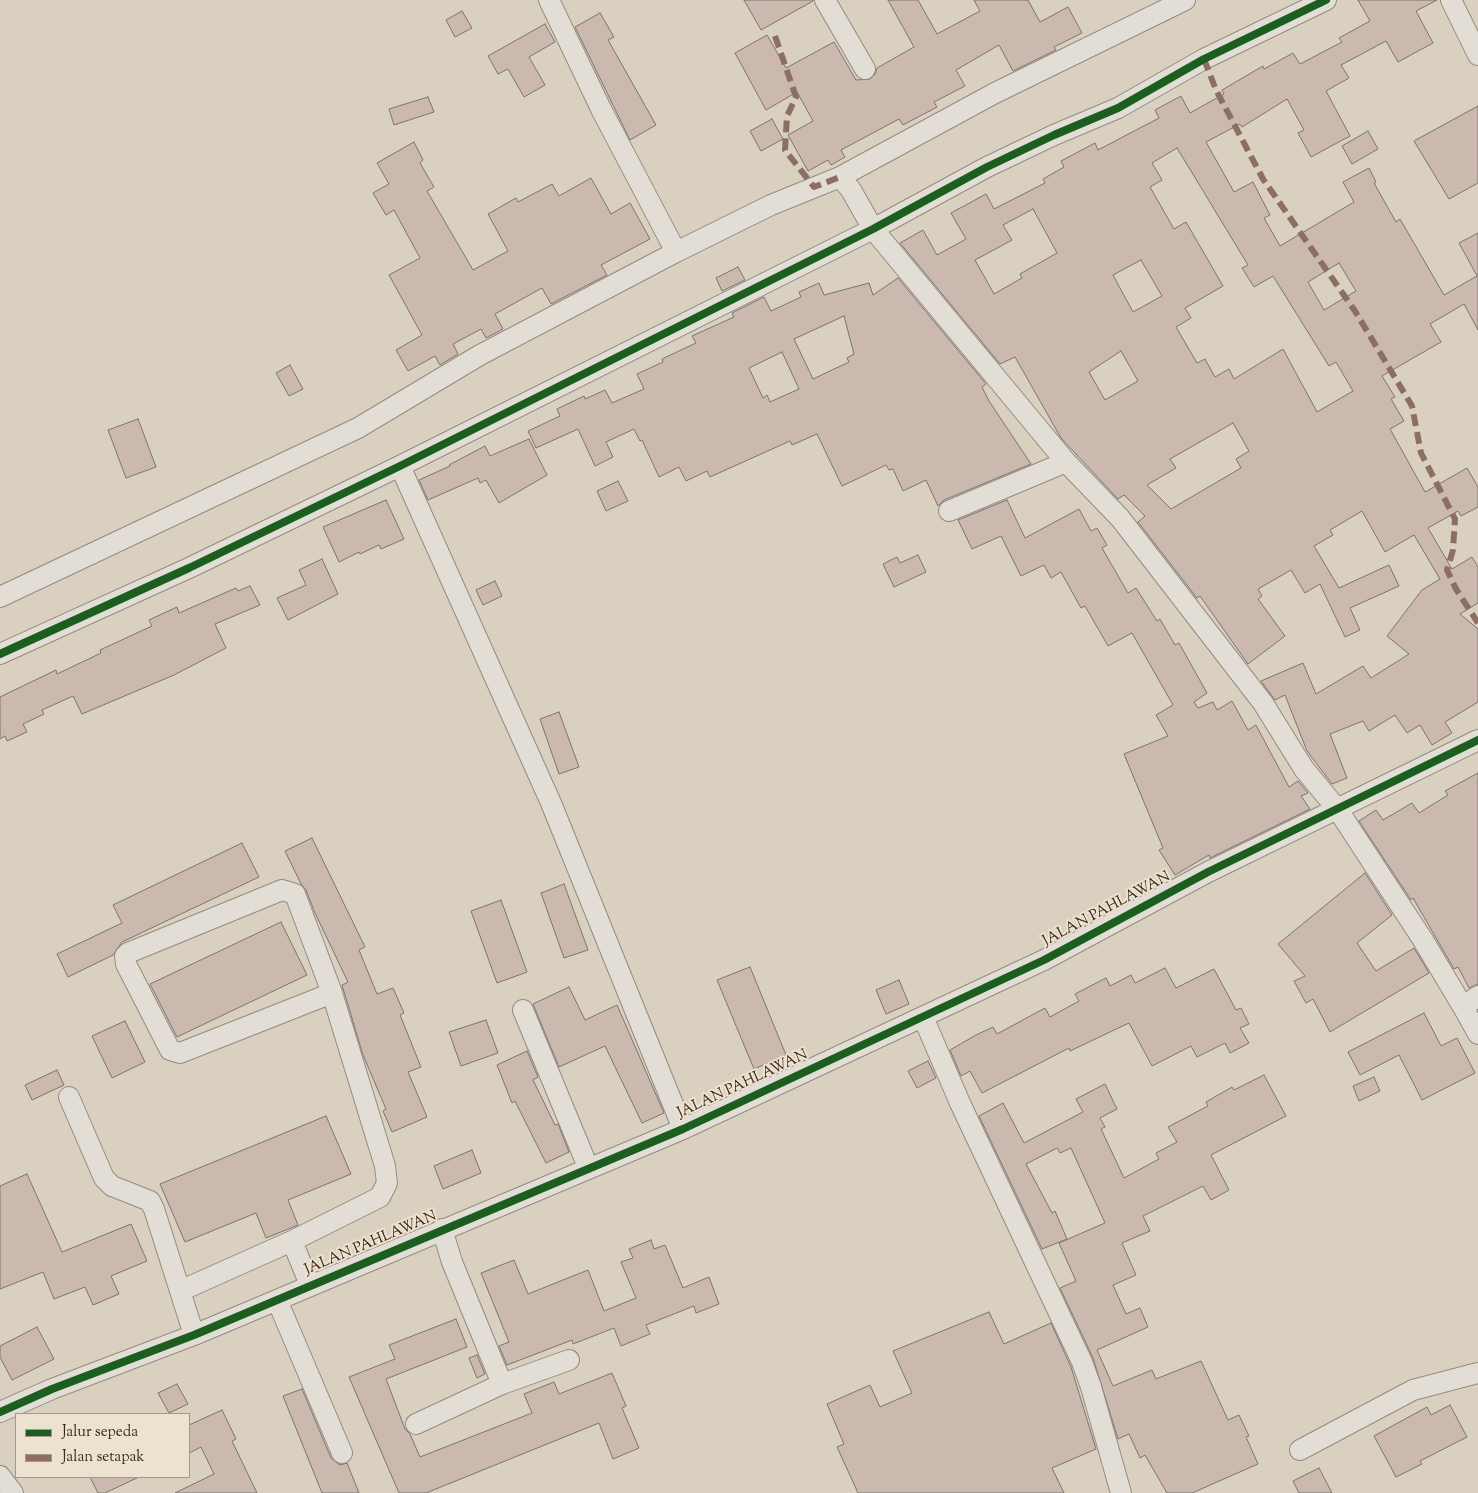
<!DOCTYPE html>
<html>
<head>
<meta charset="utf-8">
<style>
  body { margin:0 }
  #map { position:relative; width:1478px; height:1493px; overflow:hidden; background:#dad0c0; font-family:"Sorts Mill Goudy",serif }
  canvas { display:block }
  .legend { position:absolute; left:15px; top:1413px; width:175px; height:65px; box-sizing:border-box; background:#ede2d0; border:1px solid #a69787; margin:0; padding:6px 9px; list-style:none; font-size:15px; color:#3b261a }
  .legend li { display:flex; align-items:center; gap:10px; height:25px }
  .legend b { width:25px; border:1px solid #a69787 }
</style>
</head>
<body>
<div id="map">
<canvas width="1478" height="1493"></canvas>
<ul class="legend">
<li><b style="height:6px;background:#1b5e20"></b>Jalur sepeda</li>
<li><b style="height:6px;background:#8d6e63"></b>Jalan setapak</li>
</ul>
</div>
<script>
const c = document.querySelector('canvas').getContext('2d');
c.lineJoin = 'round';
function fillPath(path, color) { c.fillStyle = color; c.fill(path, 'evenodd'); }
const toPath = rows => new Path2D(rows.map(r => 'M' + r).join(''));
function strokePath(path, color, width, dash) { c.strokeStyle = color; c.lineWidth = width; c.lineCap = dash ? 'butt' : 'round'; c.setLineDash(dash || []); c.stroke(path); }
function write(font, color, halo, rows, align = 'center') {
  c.font = font + ' "Sorts Mill Goudy",serif'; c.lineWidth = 4; c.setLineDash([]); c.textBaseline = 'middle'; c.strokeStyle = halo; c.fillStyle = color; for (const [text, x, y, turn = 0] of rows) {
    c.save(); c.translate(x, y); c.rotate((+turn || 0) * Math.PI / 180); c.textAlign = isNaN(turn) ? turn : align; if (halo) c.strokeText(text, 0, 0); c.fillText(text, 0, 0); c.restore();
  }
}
const building = toPath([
  [744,0,813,0,813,1,761,30,744,0],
  [888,0,918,0,937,34,980,11,974,0,1028,0,1040,22,1068,7,1082,33,1054,47,1056,50,1013,71,999,45,956,70,965,86,934,102,937,107,903,125,899,119,841,150,845,157,831,165,828,160,808,171,788,135,813,121,797,92,766,110,735,53,767,35,786,68,834,42,856,80,870,79,875,74,877,68,914,47,888,0],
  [1358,0,1437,0,1416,11,1433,43,1398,62,1386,41,1341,65,1349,78,1326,91,1350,136,1311,157,1298,133,1304,130,1287,99,1242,127,1240,124,1206,142,1234,192,1253,182,1270,215,1264,218,1280,246,1354,202,1343,182,1369,168,1376,182,1374,183,1396,222,1400,219,1444,295,1477,276,1459,243,1478,233,1478,330,1464,304,1430,324,1441,342,1382,376,1395,397,1391,399,1404,421,1390,429,1425,492,1467,468,1478,487,1478,507,1461,516,1458,511,1428,528,1452,569,1472,557,1478,567,1478,603,1460,614,1478,629,1478,702,1445,722,1452,733,1432,745,1420,725,1407,733,1395,715,1369,731,1363,721,1330,734,1347,778,1332,784,1307,751,1285,695,1275,700,1261,681,1303,663,1316,694,1363,666,1371,678,1409,654,1387,636,1422,590,1440,579,1414,535,1385,552,1362,511,1330,530,1333,535,1314,546,1339,588,1389,565,1399,586,1350,608,1360,630,1345,637,1320,584,1305,593,1291,570,1258,589,1262,596,1258,599,1285,636,1248,664,1200,596,1197,598,1138,522,1145,516,1124,495,1118,499,1061,438,1015,357,1000,364,900,243,923,230,937,255,966,239,951,213,986,194,994,209,1045,183,1043,179,1064,167,1061,161,1095,143,1098,150,1159,118,1155,110,1181,96,1190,113,1224,94,1222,90,1263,66,1264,69,1293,53,1300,64,1342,42,1339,38,1370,21,1358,0],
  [1177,148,1248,265,1242,268,1254,287,1273,276,1329,366,1336,362,1353,391,1317,412,1283,349,1234,379,1229,369,1215,377,1205,359,1197,363,1176,327,1191,318,1185,308,1223,286,1186,222,1174,229,1150,187,1162,180,1152,163,1177,148],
  [1033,209,1057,253,1020,274,1022,278,994,294,975,260,1012,240,1003,225,1033,209],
  [1141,260,1162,296,1133,312,1113,275,1141,260],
  [1339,263,1356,291,1324,310,1308,282,1339,263],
  [1121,351,1138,381,1105,400,1089,372,1121,351],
  [1233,423,1249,451,1236,459,1241,468,1171,509,1147,485,1176,468,1170,459,1233,423],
  [462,11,472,28,455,37,446,20,462,11],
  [600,13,614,37,608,40,656,125,630,140,575,27,600,13],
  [545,24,555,42,529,57,545,85,524,97,508,69,498,74,488,56,545,24],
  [428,97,434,112,394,125,389,109,428,97],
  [1478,106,1478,183,1449,199,1414,141,1478,106],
  [772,119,783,139,761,151,750,131,772,119],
  [1368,131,1378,149,1352,164,1342,146,1368,131],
  [414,142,423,160,420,163,434,187,427,191,473,270,508,251,488,214,516,198,518,202,552,184,559,196,591,178,611,214,630,203,650,239,601,265,607,275,551,304,542,288,495,314,503,329,486,338,481,329,453,344,458,354,440,365,435,356,408,371,396,350,422,335,389,275,420,258,394,210,386,215,373,193,389,184,377,163,414,142],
  [738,267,745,280,722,291,716,278,738,267],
  [898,278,986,384,982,387,989,401,1031,464,944,500,938,506,926,480,903,491,893,469,889,470,886,465,842,486,817,434,792,445,790,441,710,477,707,471,686,481,679,467,659,477,642,440,640,441,634,429,606,442,613,457,595,466,578,429,536,448,528,431,560,416,557,409,584,396,585,399,605,390,612,403,644,389,637,374,663,362,662,359,696,343,692,336,734,317,732,313,764,297,771,311,801,297,799,292,819,283,824,295,869,283,873,295,898,278],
  [844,316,854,354,847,358,849,362,813,379,794,339,844,316],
  [782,352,799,389,770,402,767,395,763,398,749,368,782,352],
  [290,365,303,389,289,396,276,373,290,365],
  [138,419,156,467,126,478,108,430,138,419],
  [529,439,547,475,499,503,486,480,480,483,478,478,428,500,419,480,450,466,449,465,485,446,490,456,529,439],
  [618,481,628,501,606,511,597,491,618,481],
  [386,500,404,539,381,549,379,545,360,554,359,552,339,562,323,527,386,500],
  [1007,500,1025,538,1079,509,1091,531,1097,528,1107,545,1102,548,1128,593,1136,588,1157,621,1160,619,1175,645,1179,643,1207,693,1194,702,1198,708,1213,702,1217,710,1232,701,1248,730,1256,725,1289,787,1298,781,1308,793,1301,796,1310,809,1210,858,1209,855,1175,875,1159,850,1163,848,1124,754,1168,736,1156,715,1173,705,1132,633,1108,646,1085,606,1081,608,1061,572,1051,578,1044,565,1021,576,1001,536,972,549,958,520,1007,500],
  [918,555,926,572,894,587,883,564,897,557,900,563,918,555],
  [322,559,338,594,288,620,277,598,306,585,299,570,322,559],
  [495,581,502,596,483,605,476,590,495,581],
  [250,586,260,605,215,624,226,648,174,675,82,714,73,696,42,710,44,714,23,724,27,732,7,741,5,736,0,739,0,697,56,670,57,674,101,653,100,650,152,626,149,620,177,607,179,613,236,588,238,591,250,586],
  [559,712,579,767,559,774,540,719,559,712],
  [1478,773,1478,984,1469,988,1458,967,1454,969,1413,898,1411,900,1359,821,1376,810,1383,820,1412,803,1419,813,1448,795,1445,791,1478,773],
  [312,838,365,947,359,950,377,994,393,988,404,1013,400,1015,421,1067,408,1072,427,1117,392,1132,383,1111,386,1109,363,1055,342,985,348,982,315,913,306,890,301,884,285,851,312,838],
  [242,843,259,877,122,942,113,955,68,977,57,954,122,923,113,905,242,843],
  [1365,873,1392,915,1357,943,1376,971,1414,948,1429,973,1330,1032,1313,999,1306,1003,1294,981,1305,976,1278,944,1365,873],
  [564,884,588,950,564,958,541,893,564,884],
  [501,900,527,972,497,983,471,911,501,900],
  [281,922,307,975,177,1037,150,984,281,922],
  [750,967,786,1055,754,1069,717,980,750,967],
  [1165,968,1176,988,1214,969,1236,1010,1241,1008,1249,1024,1240,1028,1249,1043,1230,1053,1225,1043,1197,1057,1191,1046,1152,1066,1129,1023,1070,1051,1069,1048,982,1093,970,1071,961,1076,950,1050,976,1035,993,1027,997,1034,1045,1008,1050,1017,1079,1001,1075,994,1106,978,1110,986,1131,975,1135,983,1165,968],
  [899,980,909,1004,886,1014,876,990,899,980],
  [569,987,585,1020,617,1005,664,1113,642,1123,605,1046,559,1067,533,1004,569,987],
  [1424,1013,1441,1046,1457,1038,1475,1073,1422,1100,1399,1055,1360,1075,1348,1052,1424,1013],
  [486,1020,498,1053,461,1066,449,1032,486,1020],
  [125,1021,145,1062,112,1078,92,1036,125,1021],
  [527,1051,538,1077,533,1080,555,1125,558,1124,569,1152,546,1163,515,1101,512,1103,497,1065,527,1051],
  [928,1061,936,1078,917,1088,908,1071,928,1061],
  [57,1070,64,1085,32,1100,25,1085,57,1070],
  [1264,1075,1286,1116,1211,1155,1229,1190,1211,1200,1203,1186,1143,1216,1150,1231,1122,1243,1136,1275,1113,1285,1126,1314,1140,1308,1148,1327,1097,1350,1113,1386,1152,1370,1156,1379,1201,1361,1228,1420,1239,1415,1249,1436,1246,1437,1258,1464,1192,1493,1167,1493,1145,1455,1140,1458,1129,1434,1118,1439,1093,1358,1060,1288,1076,1281,1059,1243,1105,1223,1071,1148,1060,1153,1057,1148,1026,1164,1052,1213,1055,1211,1067,1239,1042,1249,979,1116,1003,1103,1024,1143,1083,1112,1076,1099,1105,1084,1117,1109,1100,1118,1105,1127,1101,1129,1124,1178,1159,1159,1156,1153,1177,1142,1168,1127,1208,1106,1206,1102,1232,1087,1234,1090,1264,1075],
  [1374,1077,1380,1091,1359,1101,1353,1086,1374,1077],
  [326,1116,351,1174,288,1200,298,1225,266,1238,256,1213,185,1242,160,1184,326,1116],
  [472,1150,481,1173,443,1189,434,1166,472,1150],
  [27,1174,62,1252,131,1224,147,1261,111,1276,119,1294,93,1305,85,1287,54,1299,43,1272,0,1289,0,1186,27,1174],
  [651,1240,654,1249,665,1245,683,1288,709,1277,719,1304,696,1313,694,1306,646,1325,650,1334,621,1346,614,1328,573,1344,572,1340,507,1365,499,1346,509,1342,481,1273,514,1260,528,1294,588,1270,604,1311,636,1298,621,1262,633,1258,629,1249,651,1240],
  [989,1312,1004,1344,1051,1323,1071,1367,1096,1449,1052,1468,1064,1493,858,1493,837,1447,844,1444,827,1404,870,1385,880,1407,912,1393,893,1351,989,1312],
  [456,1319,467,1347,386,1379,405,1429,410,1434,420,1457,532,1413,524,1394,554,1382,559,1394,612,1373,626,1406,622,1408,639,1448,613,1459,599,1423,426,1493,399,1493,349,1377,395,1359,389,1345,456,1319],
  [37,1327,54,1359,12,1380,0,1357,0,1346,37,1327],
  [477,1355,485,1374,477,1378,469,1358,477,1355],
  [177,1384,188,1404,169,1413,158,1393,177,1384],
  [302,1389,331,1458,340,1465,347,1463,359,1493,322,1493,283,1396,302,1389],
  [1450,1405,1467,1437,1420,1461,1422,1464,1396,1477,1374,1436,1427,1407,1431,1415,1450,1405],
  [222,1410,236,1439,232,1441,257,1493,175,1493,214,1474,201,1447,189,1453,189,1425,222,1410],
  [1319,1468,1332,1493,1299,1493,1293,1481,1319,1468],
  [90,1477,139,1477,105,1493,98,1493,90,1477]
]);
const minor = toPath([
  [549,0,601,109,676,252],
  [825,0,865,69],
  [1451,0,1478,55],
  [840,177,851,190,873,229,1066,462,1120,518,1263,703,1304,769,1338,810,1423,940,1463,1007,1478,996],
  [400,466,551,803,683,1129],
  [949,511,1066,462],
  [0,597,358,428,480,355,676,252,771,205,840,177,995,93,1185,0],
  [0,654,189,568,400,466,873,229,987,167,1054,135,1118,108,1204,59,1326,0],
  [282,890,295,894,332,993,180,1053,170,1050,126,964,125,956,128,953,282,890],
  [1463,1007,1478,1034],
  [523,1010,588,1167],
  [923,1017,960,1103,1082,1362,1091,1387,1121,1493],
  [69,1097,104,1178,112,1186,150,1201,154,1209,194,1335],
  [310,1285,292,1241,380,1197,387,1183,385,1166,332,993],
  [180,1291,292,1241],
  [277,1300,342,1453],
  [502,1384,569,1360],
  [0,1412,52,1389,194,1335,683,1129,1044,960,1208,872,1478,740],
  [416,1424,502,1384,452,1262,442,1229],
  [1300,1450,1413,1390,1478,1373],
  [0,1476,13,1493]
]);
const quiet = toPath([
  [775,36,796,97,787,116,785,150,814,187,840,177],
  [1204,59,1216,90,1263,179,1355,311,1412,406,1421,453,1455,519,1453,550,1447,570,1456,589,1478,623]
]);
const cycleway = toPath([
  [0,654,189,568,400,466,873,229,987,167,1054,135,1118,108,1204,59,1326,0],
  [0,1412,52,1389,194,1335,683,1129,1044,960,1208,872,1478,740]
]);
const streetNames = [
  ["JALAN PAHLAWAN",1107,910,-28],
  ["JALAN PAHLAWAN",743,1085,-25],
  ["JALAN PAHLAWAN",371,1244,-23]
];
fillPath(building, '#cbb9af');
strokePath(building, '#7c746b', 1);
strokePath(minor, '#938b81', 22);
strokePath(minor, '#e2ded5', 20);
strokePath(quiet, '#8d6e63', 6, [12, 6]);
strokePath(cycleway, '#1b5e20', 8);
write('15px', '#3b261a', '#ede2d0', streetNames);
</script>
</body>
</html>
